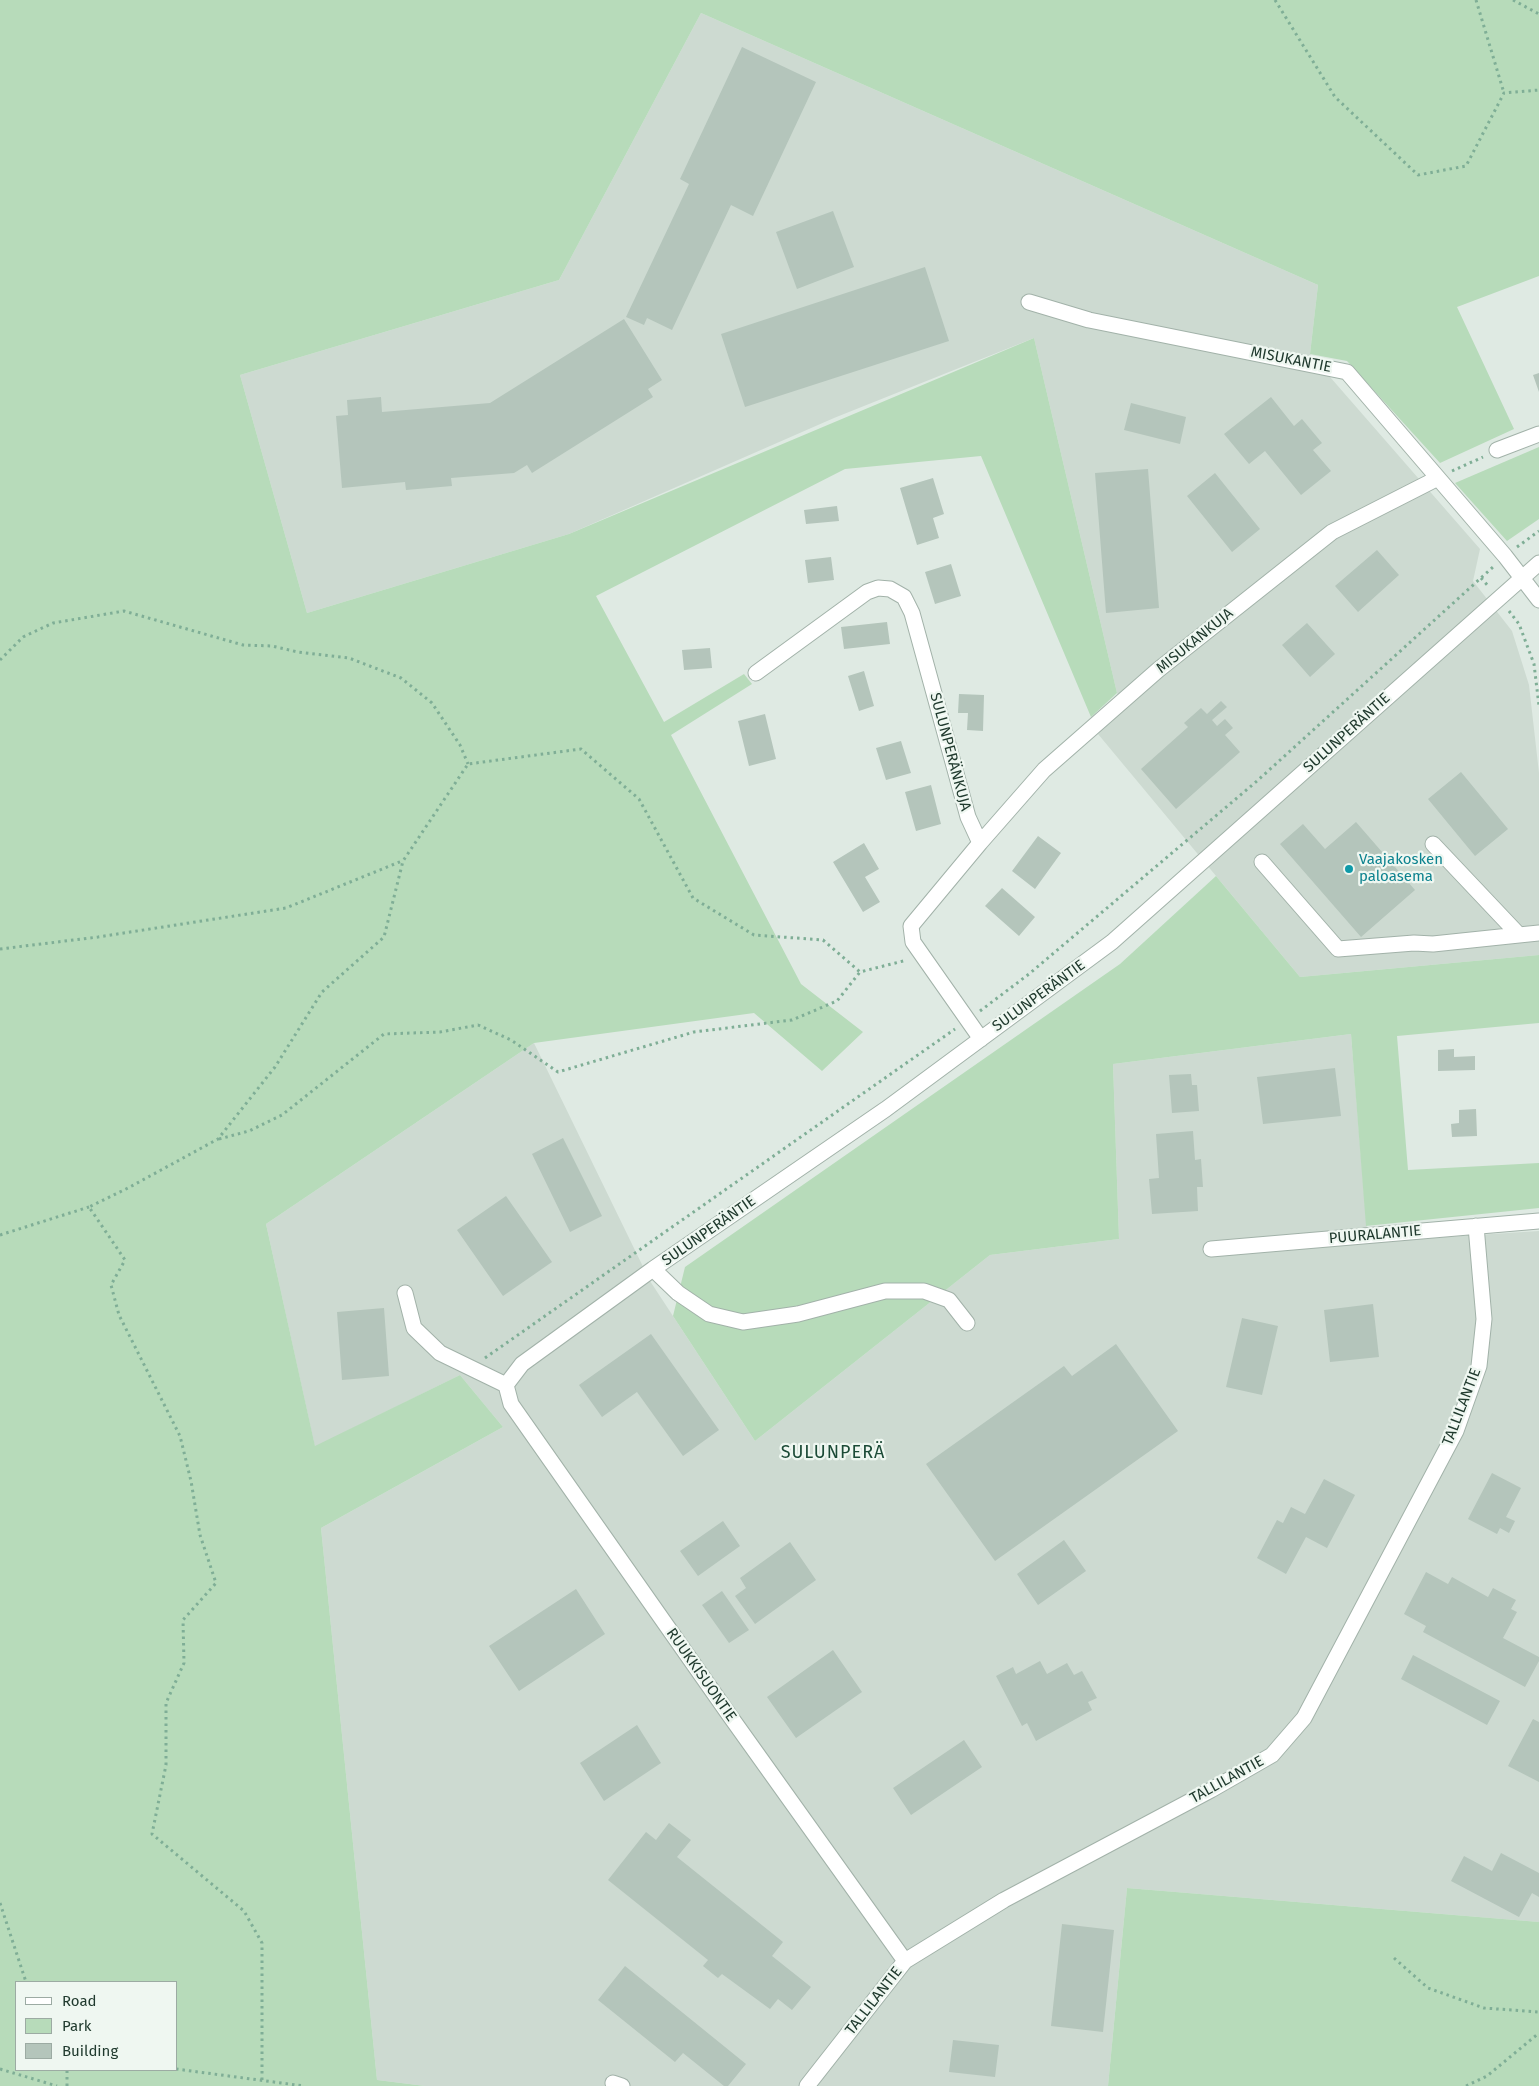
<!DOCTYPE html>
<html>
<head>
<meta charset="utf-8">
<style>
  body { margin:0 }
  #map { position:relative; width:1539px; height:2086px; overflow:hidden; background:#dfeae3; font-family:"Fira Sans",sans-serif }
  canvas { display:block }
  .legend { position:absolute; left:15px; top:1981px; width:162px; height:90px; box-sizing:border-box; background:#eff7f1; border:1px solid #9caba3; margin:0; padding:6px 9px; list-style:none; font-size:15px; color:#203a2e }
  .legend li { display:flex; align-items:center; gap:10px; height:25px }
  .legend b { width:25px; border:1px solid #9caba3 }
</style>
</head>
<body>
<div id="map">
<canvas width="1539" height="2086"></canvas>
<ul class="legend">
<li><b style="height:6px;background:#fff"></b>Road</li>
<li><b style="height:14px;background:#b7dbba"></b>Park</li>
<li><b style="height:14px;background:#b4c5bb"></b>Building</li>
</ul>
</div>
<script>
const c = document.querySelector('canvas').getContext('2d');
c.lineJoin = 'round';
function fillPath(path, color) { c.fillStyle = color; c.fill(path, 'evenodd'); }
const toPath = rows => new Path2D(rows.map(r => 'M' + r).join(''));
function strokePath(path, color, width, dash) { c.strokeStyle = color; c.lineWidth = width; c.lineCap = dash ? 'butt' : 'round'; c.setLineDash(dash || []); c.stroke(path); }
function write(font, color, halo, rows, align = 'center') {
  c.font = font + ' "Fira Sans",sans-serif'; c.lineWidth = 4.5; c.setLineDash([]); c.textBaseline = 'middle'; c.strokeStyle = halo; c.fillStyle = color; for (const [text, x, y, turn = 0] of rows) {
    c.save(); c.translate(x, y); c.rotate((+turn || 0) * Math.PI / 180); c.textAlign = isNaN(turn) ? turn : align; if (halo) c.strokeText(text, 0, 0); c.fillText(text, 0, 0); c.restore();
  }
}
const built = toPath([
  [701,13,1318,285,1310,354,1480,549,1473,581,1512,631,1529,685,1539,773,1539,955,1300,977,1098,734,1126,708,1117,693,1034,338,834,418,569,534,307,613,240,375,559,280],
  [1351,1034,1368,1242,1539,1231,1539,1922,1127,1888,1108,2086,425,2086,377,2080,321,1528,503,1427,460,1375,315,1447,266,1224,534,1043,650,1281,755,1441,990,1255,1119,1239,1113,1064]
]);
const green = toPath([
  [0,0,1539,0,1539,276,1457,307,1514,429,1440,463,1347,361,1310,354,1318,285,701,13,559,280,240,375,307,613,569,534,1034,338,1117,693,1091,717,981,456,845,469,596,596,664,722,744,674,752,684,671,735,801,984,863,1032,822,1071,754,1013,534,1043,266,1224,315,1446,460,1375,503,1427,321,1528,377,2080,425,2086,0,2086],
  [16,1982,176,1982,176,2070,16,2070],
  [1539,447,1539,519,1507,541,1455,483],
  [1216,876,1300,977,1539,955,1539,1023,1397,1036,1408,1170,1539,1163,1539,1208,1366,1226,1351,1034,1113,1064,1119,1239,990,1255,755,1441,673,1316,685,1267,1120,964],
  [1127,1888,1539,1922,1539,2086,1108,2086]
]);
const building = toPath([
  [742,47,816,82,753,216,731,205,672,330,647,318,644,325,626,317,689,184,680,179],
  [833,211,854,267,797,289,776,232],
  [925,267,949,341,745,407,721,334],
  [624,319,662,380,648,389,653,397,532,473,527,465,514,473,451,478,452,486,406,490,405,482,342,488,336,416,348,415,347,400,381,397,382,412,490,403],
  [1539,373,1539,392,1533,375],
  [1271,397,1294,426,1302,419,1322,443,1313,450,1331,471,1301,495,1265,451,1249,464,1224,434],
  [1131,403,1186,417,1180,444,1124,430],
  [1148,469,1159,608,1106,613,1095,473],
  [1215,473,1260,529,1232,552,1187,496],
  [933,478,944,514,933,518,939,538,917,545,900,488],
  [837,506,839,521,806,524,804,510],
  [1377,550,1399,575,1358,612,1335,586],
  [831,557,834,580,808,583,805,560],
  [951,564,961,596,935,604,925,572],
  [887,622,890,644,844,649,841,627],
  [1307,623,1335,654,1310,677,1282,645],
  [710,648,712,668,684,670,682,650],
  [864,671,874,706,859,711,848,676],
  [959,694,984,695,983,731,967,730,968,713,958,713],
  [1221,701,1227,707,1212,720,1217,726,1225,719,1233,728,1225,735,1240,752,1176,809,1141,769,1188,727,1184,723,1201,708,1207,714],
  [765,714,776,759,749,766,738,721],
  [901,741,911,773,886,780,876,748],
  [1461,772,1508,829,1475,856,1428,799],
  [931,785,941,824,916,831,905,792],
  [1356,822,1415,890,1361,937,1280,844,1303,824,1325,849],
  [1038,836,1061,853,1035,889,1012,871],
  [864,843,879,869,865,877,880,902,863,912,833,862],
  [1002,888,1035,917,1019,936,985,906],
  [1454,1049,1454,1057,1475,1056,1475,1070,1438,1071,1438,1050],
  [1335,1068,1341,1116,1263,1124,1257,1077],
  [1191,1074,1192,1085,1197,1085,1199,1111,1172,1113,1169,1075],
  [1476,1109,1477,1136,1452,1137,1451,1124,1459,1123,1459,1110],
  [1193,1131,1195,1160,1201,1159,1203,1187,1197,1187,1198,1211,1152,1214,1149,1179,1159,1178,1156,1134],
  [563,1138,602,1216,570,1232,532,1154],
  [506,1196,552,1262,503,1296,457,1230],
  [1373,1304,1379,1357,1330,1362,1324,1310],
  [384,1308,389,1376,342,1380,337,1312],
  [1242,1318,1278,1326,1262,1395,1226,1387],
  [651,1334,719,1430,683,1456,637,1392,602,1417,579,1385],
  [1116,1344,1178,1431,995,1561,926,1464,1064,1366,1072,1376],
  [1492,1473,1521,1488,1506,1517,1515,1521,1509,1533,1500,1528,1497,1534,1468,1519],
  [1324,1479,1355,1495,1327,1548,1306,1537,1286,1574,1257,1558,1277,1520,1283,1523,1291,1507,1305,1514],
  [723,1521,740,1546,698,1576,680,1551],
  [1064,1540,1086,1571,1038,1605,1017,1574],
  [790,1542,816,1580,755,1624,735,1596,746,1588,740,1578],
  [1426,1572,1448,1584,1452,1577,1488,1597,1493,1588,1516,1600,1511,1609,1517,1612,1503,1638,1539,1657,1539,1661,1525,1687,1423,1632,1426,1626,1404,1614],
  [576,1589,605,1634,519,1691,489,1646],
  [722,1591,749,1630,729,1643,702,1605],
  [833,1650,862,1692,796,1738,767,1697],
  [1413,1655,1500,1701,1487,1725,1401,1679],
  [1040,1661,1047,1674,1067,1663,1074,1675,1082,1671,1097,1698,1088,1702,1092,1710,1036,1741,1027,1723,1022,1726,996,1676,1013,1667,1016,1674],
  [1533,1719,1539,1722,1539,1782,1508,1766],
  [637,1725,661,1763,604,1801,580,1763],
  [964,1740,982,1767,911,1815,893,1788],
  [669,1823,691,1840,677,1857,783,1942,772,1956,811,1987,792,2010,778,1999,770,2009,722,1974,718,1978,703,1966,708,1960,608,1880,646,1832,656,1840],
  [1501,1853,1539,1873,1539,1897,1532,1893,1519,1917,1451,1881,1464,1856,1492,1871],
  [1062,1924,1114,1930,1103,2032,1051,2026],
  [625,1966,746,2064,728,2086,724,2086,683,2053,675,2062,598,2000],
  [953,2040,999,2045,995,2077,949,2072]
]);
const path = toPath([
  [1275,0,1335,97,1418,175,1466,166,1504,93,1539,90],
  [1476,0,1504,93],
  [1513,0,1539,14],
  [1452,471,1483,457],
  [1517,547,1539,531],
  [1481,578,1489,587],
  [1509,611,1519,624,1534,664,1539,706],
  [0,660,23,637,53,623,124,611,243,645,272,646,298,652,349,658,401,678,432,703,460,745,468,764],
  [0,949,98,937,286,908,402,861],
  [980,1011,1029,974,1257,781,1493,567],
  [219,1139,249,1131,282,1115,384,1034,440,1032,478,1025,511,1040,558,1072,694,1032,792,1020,837,1001,860,972],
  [0,1235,89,1207],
  [485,1358,955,1029],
  [0,1903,26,1982],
  [1394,1958,1428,1988,1484,2008,1539,2012],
  [0,2069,57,2086],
  [176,2069,304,2086],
  [262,2080,262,1943,244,1911,152,1834,166,1765,166,1703,184,1663,183,1620,216,1583,200,1535,191,1481,180,1436,119,1315,111,1285,125,1260,89,1207,128,1188,218,1139,275,1067,322,992,384,937,403,861,468,764,581,749,639,799,693,898,754,935,823,940,860,972,907,960],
  [67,2086,67,2070],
  [1466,2086,1487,2076,1539,2033]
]);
const minor = toPath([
  [1029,302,1089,320,1347,372,1505,556,1539,600],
  [1497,450,1539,434],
  [756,673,867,592,878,588,890,589,904,597,912,613,968,817,980,843,911,926,913,942,981,1039],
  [980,843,1044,770,1158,670,1332,532,1438,478],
  [1433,844,1519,935,1539,933],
  [1262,862,1338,949,1414,943,1433,944,1519,935],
  [1211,1249,1539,1221],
  [653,1269,678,1293,709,1314,743,1322,798,1314,885,1291,924,1291,949,1300,967,1323],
  [405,1293,414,1328,440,1353,506,1385],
  [506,1385,522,1364,653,1269,886,1109,1112,942,1539,563],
  [506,1385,511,1404,730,1716,905,1961],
  [613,2083,622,2086],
  [807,2086,905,1961,1004,1900,1211,1790,1272,1755,1304,1718,1456,1431,1479,1366,1484,1319,1476,1226]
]);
const markers = [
  [1349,869,5,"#0f9aa8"]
];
const streetNames = [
  ["MISUKANTIE",1291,360,11],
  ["MISUKANKUJA",1195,641,-39],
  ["SULUNPERÄNTIE",1347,733,-42],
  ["SULUNPERÄNKUJA",950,752,75],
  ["SULUNPERÄNTIE",1039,996,-36],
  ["SULUNPERÄNTIE",709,1231,-35],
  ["PUURALANTIE",1375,1235,-5],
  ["TALLILANTIE",1462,1407,-69],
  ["RUUKKISUONTIE",701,1675,55],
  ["TALLILANTIE",1227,1780,-29],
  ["TALLILANTIE",874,2001,-52]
];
const cultureNames = [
  ["Vaajakosken",1359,860],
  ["paloasema",1359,877]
];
const quarterNames = [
  ["SULUNPERÄ",833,1453]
];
fillPath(built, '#cddad1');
fillPath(green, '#b7dbba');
fillPath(building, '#b4c5bb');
strokePath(minor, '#a2b2a9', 17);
strokePath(path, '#7fae96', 3, [2.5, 4]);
strokePath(minor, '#fff', 15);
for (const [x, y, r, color] of markers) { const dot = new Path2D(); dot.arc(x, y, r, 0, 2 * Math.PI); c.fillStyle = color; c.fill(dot); strokePath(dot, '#eff7f1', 2); }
write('15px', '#203a2e', '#eff7f1', streetNames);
write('15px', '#0d838f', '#eff7f1', cultureNames, 'left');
c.letterSpacing = '1px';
write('18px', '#1c4b37', '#eff7f1', quarterNames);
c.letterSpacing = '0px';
</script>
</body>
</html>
